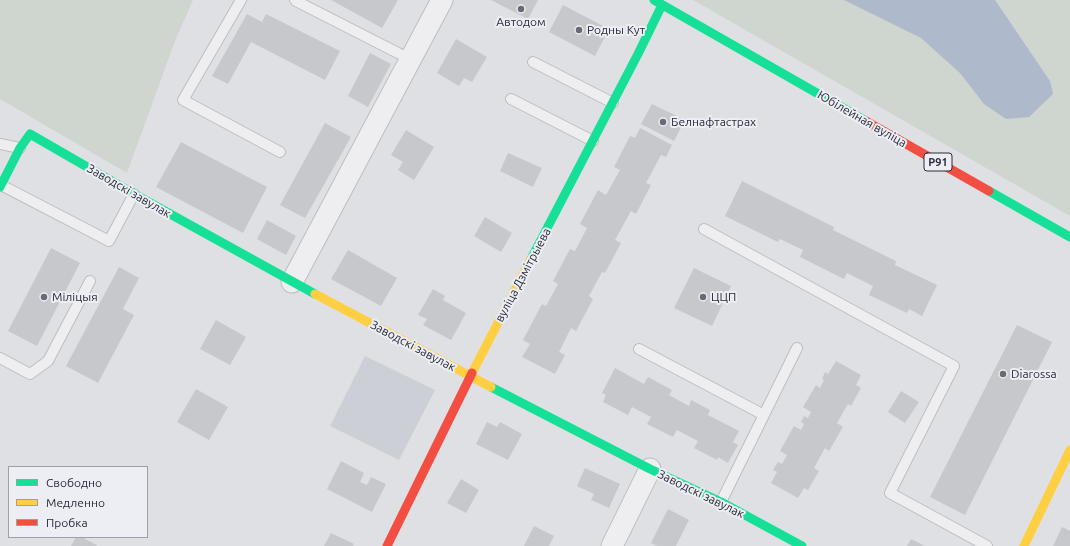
<!DOCTYPE html>
<html>
<head>
<meta charset="utf-8">
<style>
  body { margin:0 }
  #map { position:relative; width:1070px; height:546px; overflow:hidden; background:#dfe0e3; font-family:Ubuntu,sans-serif }
  canvas { display:block }
  .legend { position:absolute; left:8px; top:466px; width:140px; height:72px; box-sizing:border-box; background:#eceef3; border:1px solid #9ea0a9; margin:0; padding:5px 7px; list-style:none; font-size:12px; color:#282c3a }
  .legend li { display:flex; align-items:center; gap:8px; height:20px }
  .legend b { width:20px; border:1px solid #9ea0a9 }
</style>
</head>
<body>
<div id="map">
<canvas width="1070" height="546"></canvas>
<ul class="legend">
<li><b style="height:5px;background:#16e098"></b>Свободно</li>
<li><b style="height:5px;background:#ffcf43"></b>Медленно</li>
<li><b style="height:5px;background:#f24e42"></b>Пробка</li>
</ul>
</div>
<script>
const c = document.querySelector('canvas').getContext('2d');
c.lineJoin = 'round';
function fillPath(path, color) { c.fillStyle = color; c.fill(path, 'evenodd'); }
const toPath = rows => new Path2D(rows.map(r => 'M' + r).join(''));
function strokePath(path, color, width, dash) { c.strokeStyle = color; c.lineWidth = width; c.lineCap = dash ? 'butt' : 'round'; c.setLineDash(dash || []); c.stroke(path); }
function write(font, color, halo, rows, align = 'center') {
  c.font = font + ' Ubuntu,sans-serif'; c.lineWidth = 4; c.setLineDash([]); c.textBaseline = 'middle'; c.strokeStyle = halo; c.fillStyle = color; for (const [text, x, y, turn = 0] of rows) {
    c.save(); c.translate(x, y); c.rotate((+turn || 0) * Math.PI / 180); c.textAlign = isNaN(turn) ? turn : align; if (halo) c.strokeText(text, 0, 0); c.fillText(text, 0, 0); c.restore();
  }
}
const built = toPath([
  [365,356,435,390,399,460,330,426]
]);
const green = toPath([
  [0,0,193,0,175,41,127,173,0,99],
  [693,0,1070,0,1070,216]
]);
const water = toPath([
  [844,0,995,0,1050,81,1053,94,1029,117,1006,119,984,104,960,73,921,38]
]);
const building = toPath([
  [331,0,398,0,382,28],
  [491,0,538,0,528,19],
  [563,5,609,29,595,56,549,32],
  [247,14,262,22,266,14,340,51,325,80,251,42,228,84,212,76],
  [456,39,487,57,472,82,464,78,459,86,437,73],
  [370,53,391,64,368,107,348,96],
  [652,104,685,120,674,141,641,124],
  [325,123,351,137,305,218,280,205],
  [640,128,672,145,666,157,661,155,646,183,651,185,636,214,631,211,615,240,621,243,605,273,602,272,589,296,593,299,576,331,571,328,559,352,565,355,555,374,522,357,530,344,523,340,542,304,546,306,558,284,553,281,570,249,575,251,587,228,580,224,598,190,606,195,620,170,614,167,630,136,635,138],
  [406,130,434,147,414,180,398,170,403,162,391,155],
  [181,142,267,187,243,233,156,187],
  [508,153,542,168,533,187,500,171],
  [742,181,834,227,833,230,896,261,895,265,937,285,922,316,909,309,907,313,869,295,873,286,847,273,844,279,800,257,803,250,780,239,778,242,725,216],
  [485,217,512,233,501,252,474,236],
  [267,220,296,236,286,255,257,239],
  [51,248,80,263,37,346,8,331],
  [348,250,397,278,381,306,331,279],
  [119,267,139,278,123,309,134,315,98,383,66,366],
  [694,268,731,286,712,326,674,308],
  [433,289,445,296,443,300,466,313,451,340,423,325,427,319,418,315],
  [216,320,246,337,230,365,200,349],
  [1017,325,1052,342,965,515,930,497],
  [836,361,861,375,856,385,861,388,851,406,848,404,837,423,843,427,829,451,825,448,814,468,819,471,808,490,804,488,798,498,771,483,777,472,773,470,778,462,782,464,787,455,780,451,794,426,801,430,804,424,801,422,804,416,808,418,811,412,803,407,816,385,820,388,824,380,822,379,825,372,828,374],
  [615,368,644,384,648,377,672,390,669,395,689,406,691,400,710,410,708,415,739,431,733,442,738,445,728,463,718,457,717,460,694,448,698,441,677,430,673,437,647,424,651,417,632,407,628,415,603,402,606,395,602,393],
  [196,389,228,407,209,440,177,422],
  [901,391,919,402,905,423,888,412],
  [487,422,497,427,500,422,522,434,508,460,476,444],
  [341,461,364,473,360,482,367,485,371,477,386,484,372,512,327,489],
  [585,468,620,484,609,508,591,500,594,494,577,486],
  [461,479,479,490,466,513,447,503],
  [668,509,689,520,676,546,657,546,651,543],
  [534,526,554,536,549,546,524,546],
  [1062,527,1070,531,1070,546,1053,546],
  [331,533,354,544,353,546,324,546],
  [76,537,82,537,98,546,71,546],
  [911,539,925,546,907,546]
]);
const lane = toPath([
  [241,0,183,100,280,152],
  [295,0,296,1,398,53,411,59],
  [533,62,613,103],
  [511,99,593,141],
  [0,144,20,148],
  [1,185,109,241,134,194],
  [704,229,954,366,890,493,987,546],
  [639,349,764,415],
  [0,358,30,374,48,361,90,281],
  [721,502,797,348]
]);
const street = toPath([
  [292,282,442,0],
  [612,546,650,469]
]);
const fast = toPath([
  [654,0,864,120],
  [0,187,20,148,30,134,134,194,315,294],
  [989,191,1070,237],
  [531,259,638,54,662,5],
  [491,387,650,469,721,502,802,546]
]);
const slow = toPath([
  [315,294,491,387],
  [472,373,531,259],
  [1024,546,1070,450]
]);
const jam = toPath([
  [864,120,989,191],
  [387,546,472,373]
]);
const markers = [
  [521,9,4,"#686b75"],
  [579,30,4,"#686b75"],
  [663,122,4,"#686b75"],
  [44,297,4,"#686b75"],
  [703,297,4,"#686b75"],
  [1003,374,4,"#686b75"]
];
const shields = [
  [938,162,28]
];
const shieldNames = [
  ["Р91",938,162]
];
const poiNames = [
  ["Автодом",521,22,"center"],
  ["Родны Кут",587,30],
  ["Белнафтастрах",671,122],
  ["Міліцыя",52,297],
  ["ЦЦП",711,297],
  ["Diarossa",1011,374]
];
const streetNames = [
  ["Юбілейная вуліца",862,119,30],
  ["Заводскі завулак",129,191,30],
  ["вуліца Дзмітрыева",523,275,-62],
  ["Заводскі завулак",413,346,28],
  ["Заводскі завулак",701,494,26]
];
fillPath(built, '#cdcfd6');
fillPath(green, '#ced6cf');
fillPath(water, '#afb9cc');
fillPath(building, '#c7c8cb');
strokePath(lane, '#bdbec1', 12);
strokePath(street, '#bdbec1', 23);
strokePath(lane, '#eeeef0', 10);
strokePath(street, '#eeeef0', 21);
strokePath(fast, '#16e098', 9);
strokePath(slow, '#ffcf43', 9);
strokePath(jam, '#f24e42', 9);
for (const [x, y, r, color] of markers) { const dot = new Path2D(); dot.arc(x, y, r, 0, 2 * Math.PI); c.fillStyle = color; c.fill(dot); strokePath(dot, '#eceef3', 1.5); }
for (const [x, y, w] of shields) { const box = new Path2D(); box.roundRect(x - w / 2, y - 9, w, 18, 3); c.fillStyle = '#eceef3'; c.fill(box); strokePath(box, '#282c3a', 1); }
write('bold 11px', '#282c3a', null, shieldNames);
write('12px', '#282c3a', '#eceef3', poiNames, 'left');
write('12px', '#282c3a', '#eceef3', streetNames);
</script>
</body>
</html>
